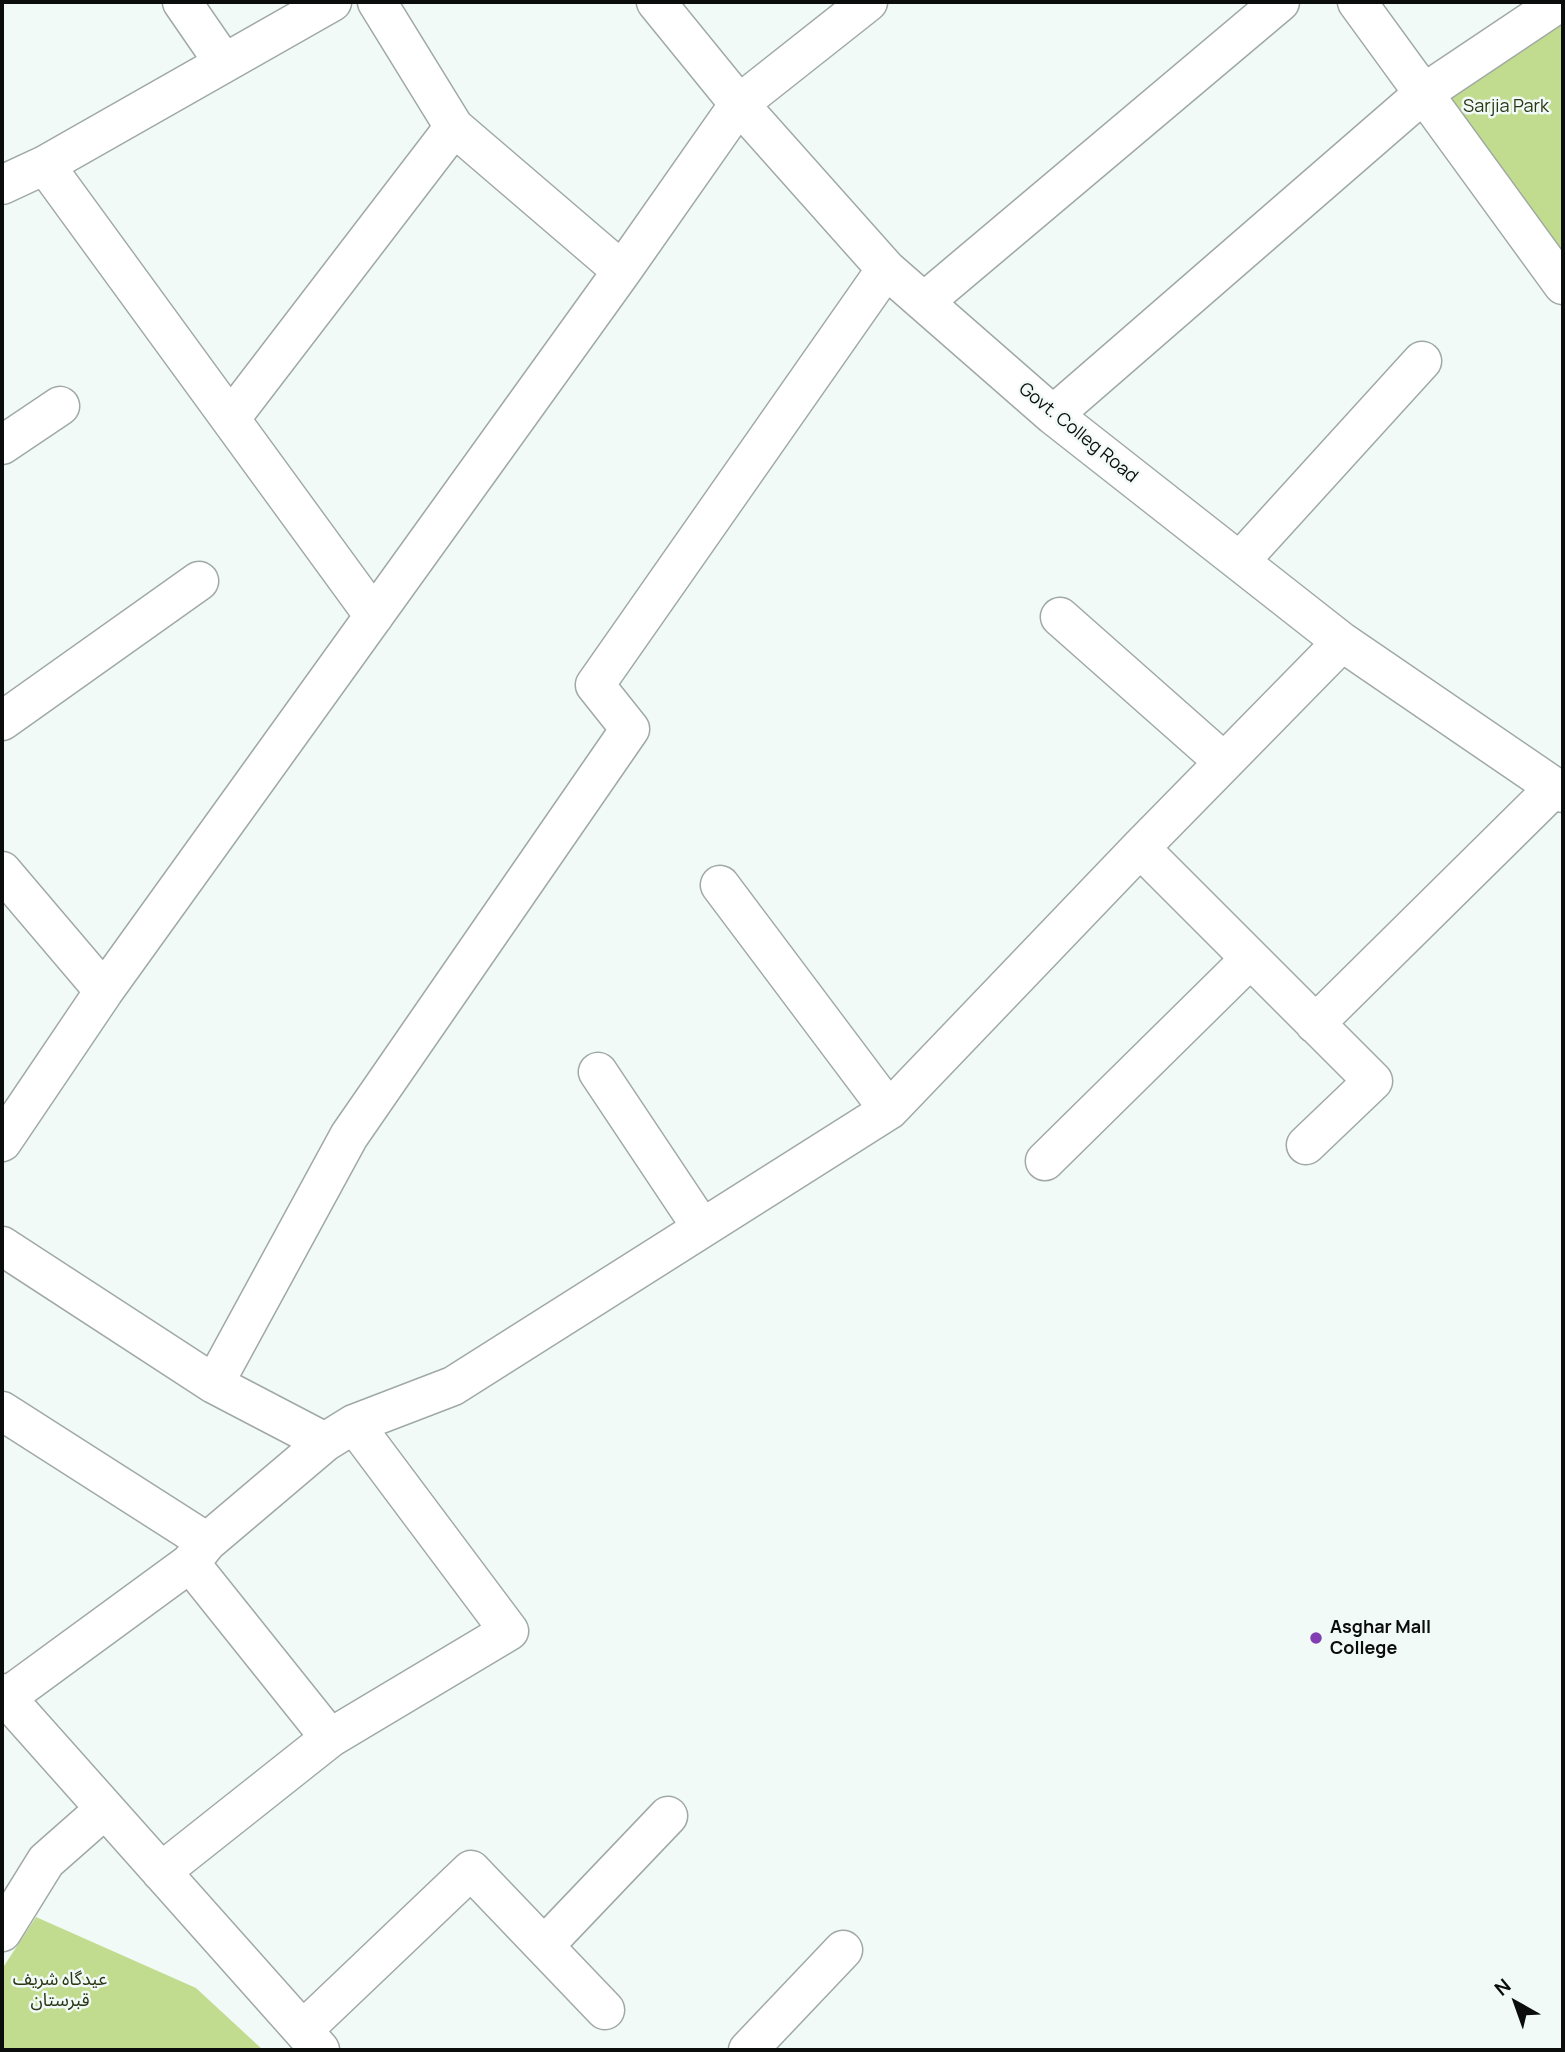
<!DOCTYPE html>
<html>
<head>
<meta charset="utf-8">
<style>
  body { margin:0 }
  #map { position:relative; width:1565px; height:2052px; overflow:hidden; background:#f1faf7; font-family:Manrope,sans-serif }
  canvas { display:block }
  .frame { position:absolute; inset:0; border:4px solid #0a0d0c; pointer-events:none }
  .north { position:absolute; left:1481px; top:1968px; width:70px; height:70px; -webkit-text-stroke:5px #f1faf7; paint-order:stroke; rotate:320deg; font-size:19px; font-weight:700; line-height:28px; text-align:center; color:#0a0d0c }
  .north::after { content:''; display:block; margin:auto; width:24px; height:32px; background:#0a0d0c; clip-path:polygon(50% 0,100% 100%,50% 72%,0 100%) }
</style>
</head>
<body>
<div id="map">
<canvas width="1565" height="2052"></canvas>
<div class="frame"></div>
<div class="north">N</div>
</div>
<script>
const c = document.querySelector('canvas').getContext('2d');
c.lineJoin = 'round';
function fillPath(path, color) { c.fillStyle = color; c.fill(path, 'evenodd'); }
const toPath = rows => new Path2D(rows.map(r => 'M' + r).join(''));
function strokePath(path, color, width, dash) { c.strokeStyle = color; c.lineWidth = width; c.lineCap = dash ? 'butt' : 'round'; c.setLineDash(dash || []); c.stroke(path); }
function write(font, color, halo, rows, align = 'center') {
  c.font = font + ' Manrope,"Noto Sans Arabic",sans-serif'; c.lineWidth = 5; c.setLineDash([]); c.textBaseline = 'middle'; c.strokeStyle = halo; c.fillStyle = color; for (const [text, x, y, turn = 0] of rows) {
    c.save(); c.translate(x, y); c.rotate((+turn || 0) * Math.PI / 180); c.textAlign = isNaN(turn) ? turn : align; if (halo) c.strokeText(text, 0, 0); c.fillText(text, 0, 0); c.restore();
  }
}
const green = toPath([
  [1563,2,1563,285,1424,93],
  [36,1917,196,1988,263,2050,2,2050,2,1969]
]);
const minor = toPath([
  [182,2,224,63],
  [377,2,454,127,622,271],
  [656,2,739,104,886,269,1053,415,1342,642,1563,793],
  [1357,2,1563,285],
  [45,165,374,616],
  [2,185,45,165,332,2],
  [924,302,1280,2],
  [1053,415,1424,93,1560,2],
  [231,418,454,127],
  [2,445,60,406],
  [1240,561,1422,361],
  [1060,617,1224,762],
  [2,721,199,581],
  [1140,848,1373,1081,1306,1145],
  [2,871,104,991],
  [720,885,889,1110],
  [1315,1024,1555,787],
  [598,1072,702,1228],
  [2,1142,104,991,622,271,739,104,868,2],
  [1045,1161,1250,959],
  [2,1246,214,1384,325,1442],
  [214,1384,349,1136,630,729,595,685,886,269],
  [2,1411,207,1542],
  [2,1693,320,2050],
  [7,1697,190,1563,207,1542,325,1442,354,1424,453,1386,889,1110,1140,848,1342,642],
  [330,1738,509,1631,354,1424],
  [161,1872,330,1738,190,1563],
  [2,1932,46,1861,105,1809],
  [544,1946,668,1816],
  [303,2030,471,1870,605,2010],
  [748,2050,843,1950]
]);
const markers = [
  [1316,1638,7,"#813eb2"]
];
const parkNames = [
  ["Sarjia Park",1506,107],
  ["عیدگاہ شریف",60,1980],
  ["قبرستان",60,2001]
];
const streetNames = [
  ["Govt. Colleg Road",1078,433,39]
];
const poiNames = [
  ["Asghar Mall",1330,1628],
  ["College",1330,1649]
];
fillPath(green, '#c2dc8f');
strokePath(minor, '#a0a9a6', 41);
strokePath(minor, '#fff', 38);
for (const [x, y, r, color] of markers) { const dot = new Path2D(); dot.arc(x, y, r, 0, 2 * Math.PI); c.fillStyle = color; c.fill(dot); strokePath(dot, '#f1faf7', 2.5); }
write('18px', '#2c3614', '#f1faf7', parkNames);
write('18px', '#0a0d0c', '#f1faf7', streetNames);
write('bold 18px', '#0a0d0c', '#f1faf7', poiNames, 'left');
</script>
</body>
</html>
